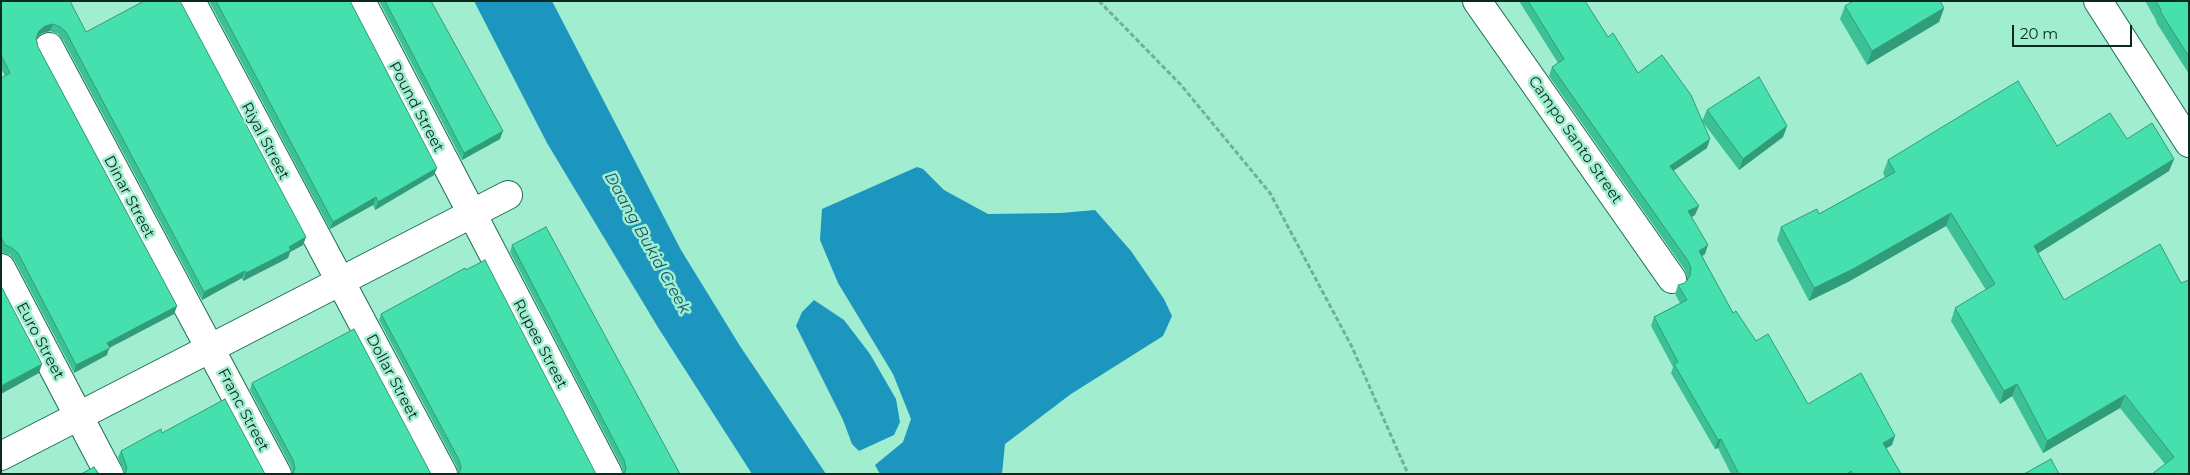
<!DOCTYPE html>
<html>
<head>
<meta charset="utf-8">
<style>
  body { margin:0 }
  #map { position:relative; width:2190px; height:475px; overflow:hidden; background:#a1edcf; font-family:Montserrat,sans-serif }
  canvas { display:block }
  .frame { position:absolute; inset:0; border:2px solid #092a1f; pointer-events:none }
  .scale { position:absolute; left:2012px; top:25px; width:120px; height:22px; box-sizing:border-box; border:2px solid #092a1f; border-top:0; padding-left:6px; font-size:15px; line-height:18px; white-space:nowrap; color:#092a1f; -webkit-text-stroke:4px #a1edcf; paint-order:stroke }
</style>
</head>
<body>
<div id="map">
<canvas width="2190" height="475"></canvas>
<div class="frame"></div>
<div class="scale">20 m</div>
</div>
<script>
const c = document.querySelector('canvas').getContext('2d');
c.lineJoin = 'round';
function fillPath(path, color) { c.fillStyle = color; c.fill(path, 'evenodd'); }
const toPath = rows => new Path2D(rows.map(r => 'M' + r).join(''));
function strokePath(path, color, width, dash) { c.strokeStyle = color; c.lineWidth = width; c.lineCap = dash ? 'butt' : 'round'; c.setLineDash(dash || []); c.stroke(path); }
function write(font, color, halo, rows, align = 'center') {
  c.font = font + ' Montserrat,sans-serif'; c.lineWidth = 5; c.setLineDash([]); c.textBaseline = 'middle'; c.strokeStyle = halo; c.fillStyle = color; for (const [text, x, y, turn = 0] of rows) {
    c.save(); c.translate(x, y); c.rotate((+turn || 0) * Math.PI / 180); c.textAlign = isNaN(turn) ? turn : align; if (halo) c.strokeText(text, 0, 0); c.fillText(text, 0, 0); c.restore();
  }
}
const water = toPath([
  [474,1,552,1,681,250,740,346,826,474,752,474,659,329,547,143],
  [917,167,923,169,944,190,988,214,1061,213,1095,210,1131,251,1164,299,1172,316,1163,336,1071,394,1005,444,1002,474,880,474,875,465,903,442,911,419,893,374,838,283,820,240,822,209],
  [814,300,844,320,870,354,896,399,900,422,894,435,859,451,852,444,843,420,796,326,802,312]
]);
const path = toPath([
  [1099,1,1181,85,1270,193,1352,347,1408,474]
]);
const minor = toPath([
  [191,1,443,474],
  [361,1,608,474],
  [1477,1,1672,279],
  [2098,1,2189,143],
  [49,47,277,474],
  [1,268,109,474],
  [1,456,508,195]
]);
const wall = toPath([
  [1,1,86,32,306,237,303,245,290,252,288,258,243,281,242,278,202,300,63,40,58,34,50,31,42,33,36,38,38,47,177,306,174,314,109,348,107,355,74,373,15,261,10,255,3,253,1,250,1,78,5,76,1,68],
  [209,1,350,1,434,175,375,210,373,205,330,229],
  [379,1,431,1,500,139,462,160],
  [1519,1,1585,1,1608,37,1638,73,1702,121,1707,110,1787,126,1783,137,1739,170,1702,121,1707,148,1673,171,1695,215,1692,217,1705,254,1702,256,1733,313,1808,404,1892,445,1886,448,1901,474,1731,474,1718,448,1715,449,1671,373,1673,367,1651,326,1654,317,1680,303,1675,294,1678,285,1685,283,1687,279,1687,277,1685,270,1549,76,1552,67,1558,63],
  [2145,1,2189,1,2189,74,2156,22,2156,20],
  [1845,6,1944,8,1939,22,1867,65,1840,19],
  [2127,139,2174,159,2169,171,2038,253,2064,300,2189,474,2165,464,2120,408,2043,453,2012,396,2000,404,1951,321,1955,308,1986,290,1946,226,1848,282,1809,301,1777,240,1781,227,1819,214,1885,177,1883,173,1888,160,2057,146],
  [512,245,680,474,623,474,622,467,510,252],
  [381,314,596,474,458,474,457,467,379,320],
  [252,383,431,474,292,474,291,467,250,390],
  [162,433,265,474,124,474,118,457,121,451]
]);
const shadedWall = toPath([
  [1944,8,1939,22,1867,65,1872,51],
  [53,24,50,31,42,33,36,38,39,31,45,26],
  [1787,126,1783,137,1739,170,1743,159],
  [503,131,500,139,462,160,464,153],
  [1710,139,1707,148,1667,175,1670,166],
  [2174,159,2169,171,2029,259,2034,246],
  [437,168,434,175,375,210,378,202],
  [376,197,373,205,330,229,333,222],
  [1699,206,1695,215,1685,220,1688,211],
  [1951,213,1946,226,1848,282,1809,301,1814,288],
  [306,237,303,245,290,252,288,258,243,281,246,273],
  [1708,245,1705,254,1696,260,1699,251],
  [245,271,242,278,202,300,204,292],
  [177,306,174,314,109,348,107,355,74,373,76,365,107,343],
  [42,364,39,373,1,394,1,386],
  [2017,384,2012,396,2000,404,2004,391],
  [2125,395,2120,408,2043,453,2047,441],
  [1895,436,1892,445,1880,452,1883,443],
  [1721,439,1718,448,1715,449,1718,440]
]);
const building = toPath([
  [1,1,70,1,86,32,144,1,180,1,306,237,289,247,291,250,246,273,245,271,204,292,66,32,60,27,53,24,45,26,39,31,36,38,38,47,177,306,107,343,110,348,76,365,18,253,12,248,5,245,1,237,1,78,10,73,1,55,1,1],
  [216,1,350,1,437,168,378,202,376,197,333,222,216,1],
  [385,1,431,1,503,131,464,153,385,1],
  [1528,1,1585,1,1608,37,1613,33,1638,73,1662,55,1691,95,1710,139,1670,166,1699,206,1688,211,1708,245,1699,251,1733,313,1736,311,1756,341,1768,334,1808,404,1861,373,1895,436,1883,443,1901,474,1853,474,1851,471,1847,474,1739,474,1721,439,1718,440,1674,364,1678,362,1654,317,1687,300,1678,285,1685,283,1690,276,1691,268,1688,261,1552,67,1564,59,1528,1],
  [1853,1,1940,1,1944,8,1872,51,1845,6,1853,1],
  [2156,1,2189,1,2189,57,2160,11,2161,10,2156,1],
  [1759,77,1787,126,1743,159,1707,110,1759,77],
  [2018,81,2057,146,2110,113,2127,139,2152,123,2174,159,2034,246,2064,300,2160,244,2181,283,2189,280,2189,474,2152,474,2174,457,2125,395,2047,441,2017,384,2004,391,1955,308,1995,284,1951,213,1853,269,1814,288,1781,227,1817,209,1819,214,1895,172,1888,160,2018,81],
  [546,227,680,474,624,474,626,468,624,460,512,245,546,227],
  [485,260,596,474,459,474,461,467,459,460,381,314,465,268,466,270,485,260],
  [1,286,42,364,1,386,1,286],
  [354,329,431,474,293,474,295,468,293,460,252,383,354,329],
  [225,399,265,474,125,474,127,468,121,451,161,429,162,433,225,399],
  [2051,459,2059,474,2024,474,2051,459],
  [94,467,99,474,81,474,94,467]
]);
const streetNames = [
  ["Pound Street",416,107,62],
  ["Campo Santo Street",1575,140,55],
  ["Riyal Street",265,141,62],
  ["Dinar Street",129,197,62],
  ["Euro Street",40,341,62],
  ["Rupee Street",540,344,62],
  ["Dollar Street",392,377,62],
  ["Franc Street",243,410,62]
];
const waterNames = [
  ["Daang Bukid Creek",647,243,61]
];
fillPath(water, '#1c96bf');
strokePath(minor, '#1c6d54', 30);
strokePath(path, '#71af97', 3, [5, 2.5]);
strokePath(minor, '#fff', 28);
fillPath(wall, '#3cc096');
fillPath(shadedWall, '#319c7a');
fillPath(building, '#46dfae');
strokePath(building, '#319c7a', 1);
write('15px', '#092a1f', '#a1edcf', streetNames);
write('italic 16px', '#19556b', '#a1edcf', waterNames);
</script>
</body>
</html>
